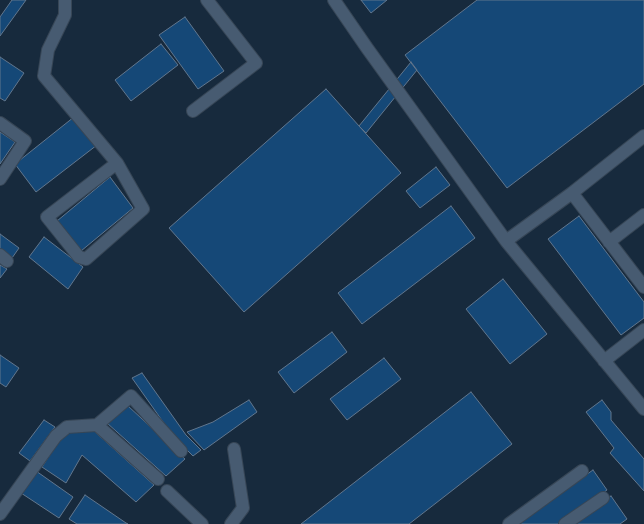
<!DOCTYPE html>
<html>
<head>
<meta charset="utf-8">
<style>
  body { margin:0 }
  canvas { display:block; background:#172a3d }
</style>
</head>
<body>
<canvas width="644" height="524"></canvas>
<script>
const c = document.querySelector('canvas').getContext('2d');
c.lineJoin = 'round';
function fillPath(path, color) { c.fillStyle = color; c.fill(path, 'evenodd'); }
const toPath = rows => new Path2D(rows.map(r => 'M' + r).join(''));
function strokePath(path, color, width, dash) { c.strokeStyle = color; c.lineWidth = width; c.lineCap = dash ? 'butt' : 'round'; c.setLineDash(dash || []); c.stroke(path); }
const building = toPath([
  [12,0,26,0,0,36,0,17,12,0],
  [361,0,387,0,371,13,361,0],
  [477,0,644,0,644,84,507,188,405,55,477,0],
  [185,17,224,71,198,89,159,35,185,17],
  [161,44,178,65,131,101,115,80,161,44],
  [0,57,24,73,5,101,0,98,0,57],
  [411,62,417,70,366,133,359,126,411,62],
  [326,89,401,173,244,312,169,228,326,89],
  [74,117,97,145,36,192,15,164,74,117],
  [0,132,15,142,0,164,0,132],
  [436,167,450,185,420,208,406,191,436,167],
  [110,177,133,208,81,251,57,221,110,177],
  [451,206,475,238,362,324,338,293,451,206],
  [579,216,644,302,644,318,621,335,548,239,579,216],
  [0,234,19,248,12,258,0,249,0,234],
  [44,237,83,267,68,289,29,257,44,237],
  [0,265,7,269,0,278,0,265],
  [503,279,547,334,510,364,466,309,503,279],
  [332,332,347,352,294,393,278,372,332,332],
  [0,355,19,368,6,387,0,383,0,355],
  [384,358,401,379,347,420,330,399,384,358],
  [142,373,186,435,201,450,193,456,173,436,132,378,142,373],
  [471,392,512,444,409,524,301,524,471,392],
  [249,400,257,412,204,450,187,432,213,422,249,400],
  [602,400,611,412,611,420,644,459,644,491,610,453,614,448,586,412,602,400],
  [127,405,185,459,166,476,107,423,127,405],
  [44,420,55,427,30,461,19,453,44,420],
  [73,428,94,431,154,485,136,502,82,455,66,483,42,467,62,436,66,436,73,428],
  [593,470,607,490,560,524,516,524,593,470],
  [36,471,73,497,59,518,21,493,36,471],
  [85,495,126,523,128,524,77,524,69,519,85,495],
  [611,496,627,519,620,524,573,524,611,496]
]);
const minor = toPath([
  [65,0,65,15,48,50,44,76,117,163,47,217,79,257,86,259,143,209,117,163],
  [334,0,367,48,506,241],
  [193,111,256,63,207,0],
  [0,123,25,141,0,179],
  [644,136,572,193,506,241,644,409],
  [572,193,644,287],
  [609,242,644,215],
  [0,255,7,261],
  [604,361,644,330],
  [97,425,131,396,181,451],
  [167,491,202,524],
  [0,514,56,436,67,427,97,425,158,479],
  [231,524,243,508,234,449],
  [509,524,582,471],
  [565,524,603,498]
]);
fillPath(building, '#154877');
strokePath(building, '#61768d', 1);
strokePath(minor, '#374656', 14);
strokePath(minor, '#475b71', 12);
</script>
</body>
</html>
